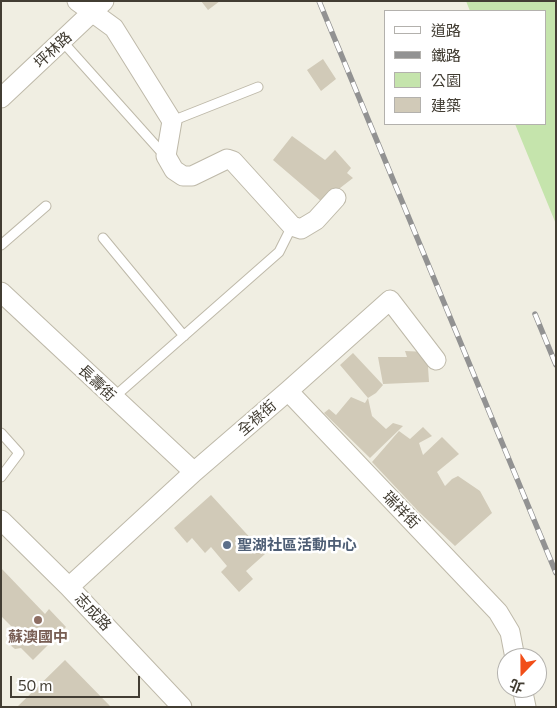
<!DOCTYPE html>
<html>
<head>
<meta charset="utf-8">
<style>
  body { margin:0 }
  #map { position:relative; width:557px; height:708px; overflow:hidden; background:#f0eee2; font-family:Commissioner,"Noto Sans TC",sans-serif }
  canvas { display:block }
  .frame { position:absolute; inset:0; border:2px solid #423d33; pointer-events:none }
  .legend { position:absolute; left:384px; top:10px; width:162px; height:115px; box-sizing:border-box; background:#fff; border:1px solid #b3b1ad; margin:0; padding:6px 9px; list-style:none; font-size:15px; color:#423d33 }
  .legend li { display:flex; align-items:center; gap:10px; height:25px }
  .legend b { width:25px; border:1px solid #b3b1ad }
  .north { position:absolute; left:497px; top:648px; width:50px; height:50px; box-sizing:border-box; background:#fff; border:1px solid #b3b1ad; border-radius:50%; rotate:202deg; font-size:14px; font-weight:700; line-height:20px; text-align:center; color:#423d33 }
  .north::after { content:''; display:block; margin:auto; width:18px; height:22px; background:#f14e18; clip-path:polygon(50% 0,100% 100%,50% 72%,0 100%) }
  .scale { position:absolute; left:10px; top:676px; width:130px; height:22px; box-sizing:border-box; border:2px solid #423d33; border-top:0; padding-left:6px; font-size:15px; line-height:18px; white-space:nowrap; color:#423d33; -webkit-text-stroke:4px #fff; paint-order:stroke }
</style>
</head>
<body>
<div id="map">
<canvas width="557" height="708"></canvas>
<div class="frame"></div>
<ul class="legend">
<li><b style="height:6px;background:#fff"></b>道路</li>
<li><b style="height:6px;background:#929292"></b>鐵路</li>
<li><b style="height:14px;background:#c5e4ac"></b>公園</li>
<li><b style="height:14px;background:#d1cab8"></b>建築</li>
</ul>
<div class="north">北</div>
<div class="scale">50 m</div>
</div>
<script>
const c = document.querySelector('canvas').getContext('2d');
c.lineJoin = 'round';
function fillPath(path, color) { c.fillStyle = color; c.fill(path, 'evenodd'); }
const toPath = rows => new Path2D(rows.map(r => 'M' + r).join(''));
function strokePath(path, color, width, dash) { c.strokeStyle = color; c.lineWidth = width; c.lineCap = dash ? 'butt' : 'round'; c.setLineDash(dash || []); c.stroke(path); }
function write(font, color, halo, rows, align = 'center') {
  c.font = font + ' Commissioner,"Noto Sans TC",sans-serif'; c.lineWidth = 5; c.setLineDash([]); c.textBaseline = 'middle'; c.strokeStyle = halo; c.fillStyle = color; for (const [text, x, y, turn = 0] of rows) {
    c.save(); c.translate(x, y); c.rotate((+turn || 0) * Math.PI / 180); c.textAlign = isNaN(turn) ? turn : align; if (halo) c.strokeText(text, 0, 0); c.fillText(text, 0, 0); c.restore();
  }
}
const green = toPath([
  [466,1,556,1,556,224,515,124,546,124,546,11,470,11]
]);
const building = toPath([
  [201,1,220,1,208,10],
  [323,59,336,79,321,91,307,70],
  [292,136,325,160,335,150,351,168,347,173,353,178,322,202,273,160],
  [405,351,427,352,429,382,383,384,378,357,407,357],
  [353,353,383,385,376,393,368,398,372,416,386,429,393,423,403,426,370,458,324,413,329,409,336,415,351,397,365,403,368,398,340,365],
  [423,427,432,436,419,443,423,455,442,437,459,454,437,472,445,486,452,479,458,476,480,491,492,513,455,546,419,512,372,462,399,431,410,439],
  [211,495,265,554,246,571,253,579,239,592,221,572,227,566,211,547,205,553,192,538,187,543,174,528],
  [1,568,45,614,49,609,66,627,33,660,21,648,15,649,10,645,13,634,17,632,1,616],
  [65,660,110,706,17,707]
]);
const service = toPath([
  [62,41,165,156],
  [172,121,258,87],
  [103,238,184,336],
  [1,245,46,206],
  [113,398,279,252,292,226],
  [1,433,19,453,1,477]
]);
const minor = toPath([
  [77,1,114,28,172,121,166,156,174,170,183,176,192,176,227,159,233,161,292,226,301,229,316,220,336,198],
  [1,98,104,1],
  [1,292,194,472],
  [288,391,498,612,510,632,515,658],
  [1,520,69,587,182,707],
  [69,587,194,472,288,391,390,300,436,360],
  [522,688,526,707]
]);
const rail = toPath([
  [319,1,556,573],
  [535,314,556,365]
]);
const markers = [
  [227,545,5,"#5c6f8a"],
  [38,620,5,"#8d6e63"]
];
const streetNames = [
  ["坪林路",53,50,-43],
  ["長壽街",97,383,43],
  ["全祿街",257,418,-41],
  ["瑞祥街",401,510,46],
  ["志成路",93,612,47]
];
const serviceNames = [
  ["聖湖社區活動中心",237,545]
];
const educationNames = [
  ["蘇澳國中",38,637]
];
fillPath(green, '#c5e4ac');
fillPath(building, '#d1cab8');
strokePath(service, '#beb9a9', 11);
strokePath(minor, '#beb9a9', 21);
strokePath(service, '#fff', 9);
strokePath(minor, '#fff', 19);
strokePath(rail, '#929292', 5.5);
strokePath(rail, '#fff', 4, [11]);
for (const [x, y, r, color] of markers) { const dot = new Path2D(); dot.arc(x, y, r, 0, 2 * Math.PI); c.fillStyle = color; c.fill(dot); strokePath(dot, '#fff', 2); }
write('15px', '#423d33', '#fff', streetNames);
write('bold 15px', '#4e5e75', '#fff', serviceNames, 'left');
write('bold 15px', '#785e54', '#fff', educationNames);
</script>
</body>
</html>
